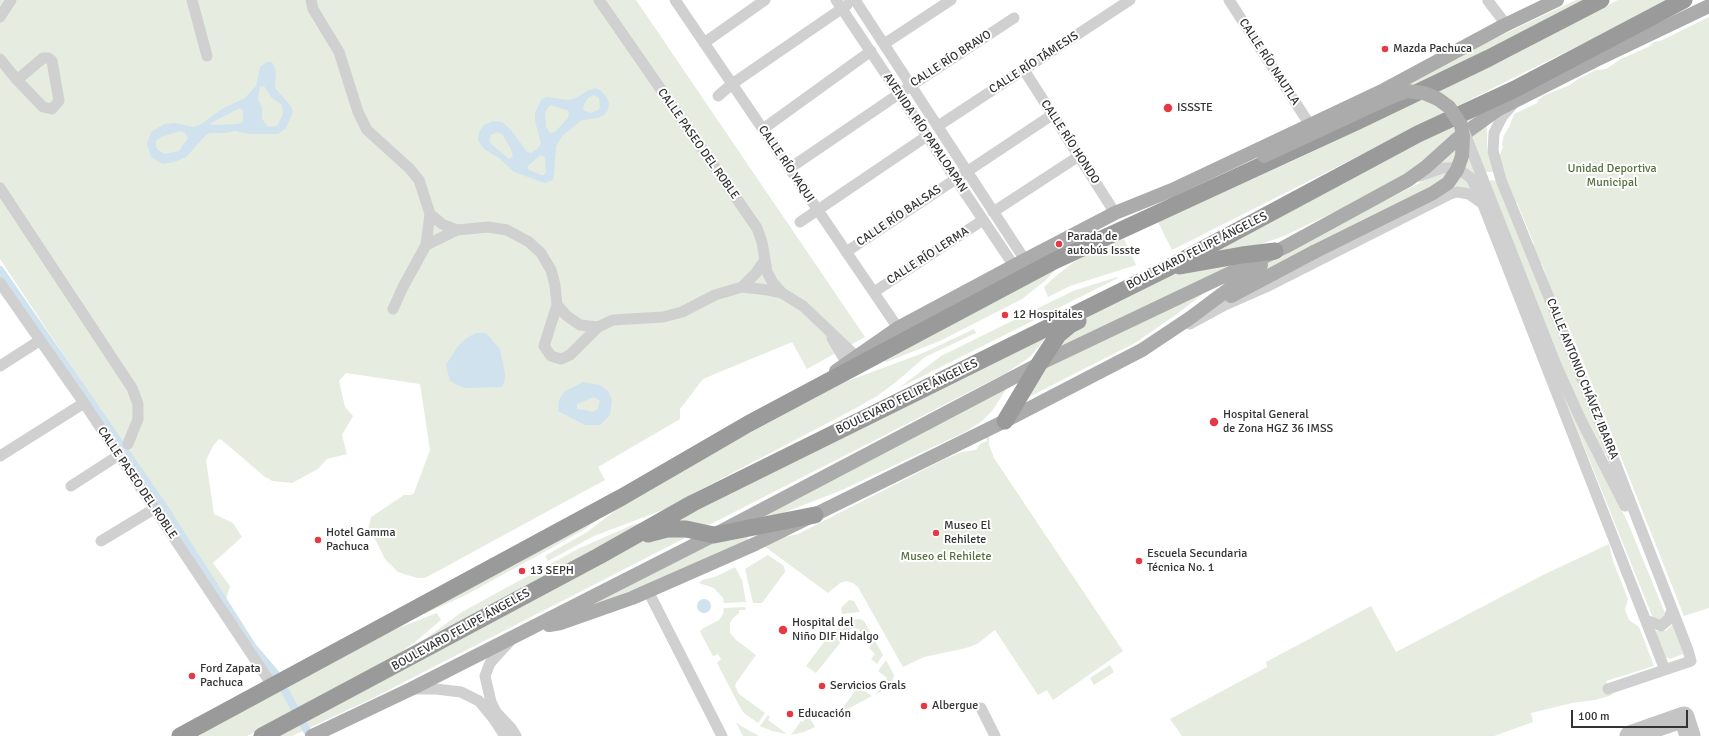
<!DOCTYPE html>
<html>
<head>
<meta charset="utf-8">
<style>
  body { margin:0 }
  #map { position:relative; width:1709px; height:736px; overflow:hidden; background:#fff; font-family:Signika,sans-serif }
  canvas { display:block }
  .scale { position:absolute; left:1571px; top:710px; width:117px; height:18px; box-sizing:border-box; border:2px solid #333; border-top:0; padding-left:5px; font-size:12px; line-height:14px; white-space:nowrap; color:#333; -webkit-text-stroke:3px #fff; paint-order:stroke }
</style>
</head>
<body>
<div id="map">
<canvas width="1709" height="736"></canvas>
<div class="scale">100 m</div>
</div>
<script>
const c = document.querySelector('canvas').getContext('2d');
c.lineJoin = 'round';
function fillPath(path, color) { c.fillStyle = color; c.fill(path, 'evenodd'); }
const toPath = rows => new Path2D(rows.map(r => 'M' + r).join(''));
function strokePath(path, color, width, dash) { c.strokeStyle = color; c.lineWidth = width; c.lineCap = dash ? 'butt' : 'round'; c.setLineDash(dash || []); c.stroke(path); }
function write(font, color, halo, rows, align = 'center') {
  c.font = font + ' Signika,sans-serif'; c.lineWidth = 4; c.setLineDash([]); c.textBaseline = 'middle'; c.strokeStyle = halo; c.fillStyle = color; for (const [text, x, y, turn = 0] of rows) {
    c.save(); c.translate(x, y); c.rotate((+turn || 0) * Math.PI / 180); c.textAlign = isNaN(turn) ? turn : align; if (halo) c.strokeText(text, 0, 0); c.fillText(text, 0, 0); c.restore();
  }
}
const green = toPath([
  [0,0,636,0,865,337,807,369,792,342,703,379,680,409,680,419,598,467,605,480,425,578,417,578,398,572,385,559,376,541,368,530,371,517,404,495,411,495,414,493,430,450,420,384,346,373,339,381,345,407,353,416,342,435,347,454,327,459,318,469,292,483,272,481,268,478,266,478,223,441,219,439,213,446,206,460,214,514,233,523,242,537,213,563,230,586,226,600,0,259],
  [1576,0,1592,0,1393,98,1407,80],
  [1618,0,1672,0,1523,73,1172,250,1158,222,1299,158,1508,58],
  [1709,17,1709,608,1684,616,1581,356,1567,323,1562,321,1542,264,1539,265,1532,245,1534,244,1517,203,1514,202,1509,194,1499,157,1503,147,1502,144,1504,135,1509,127,1514,114,1537,103,1538,100,1545,95,1570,85,1578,79,1596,70,1606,69,1621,59,1648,47,1654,42,1660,41],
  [1483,111,1410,173,1351,204,1284,236,1250,248,1188,259],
  [1490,120,1487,127,1487,150,1495,172,1487,172,1478,179,1434,166],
  [1445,172,1465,178,1472,190,1230,290,1283,251,1438,174],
  [1491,180,1496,181,1607,453,1601,455,1568,383,1488,182],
  [1124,239,1136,265,1070,286,1048,297,1044,287,1057,275,1077,260,1100,248],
  [1246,259,1046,354,1072,322,1170,272],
  [1056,269,1046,280,1022,299,940,341,886,362,885,361],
  [1117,277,1118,278,899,388,941,356,1073,291],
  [1223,278,1177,314,1135,343,1019,402,1027,378,1066,355],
  [1055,326,1030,357,1006,373,711,524,697,526,676,525,682,514],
  [974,329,976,333,925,357,896,382,877,396,858,407,694,493,668,508,594,536,548,561,545,556,587,532,628,501,735,441,845,382,923,353],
  [1560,387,1561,387,1628,523,1665,613,1666,616,1661,621,1653,618],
  [1007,388,992,411,982,421,967,431,842,490,752,525,749,520],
  [989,430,989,445,994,458,1123,651,1053,700,1047,690,1038,695,995,630,977,644,966,648,924,657,903,667,858,587,853,583,846,581,840,583,828,593,764,546,780,538,798,534,943,460,962,452,976,450,980,444,987,441,985,433],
  [605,514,585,529,546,551,462,597,421,615],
  [641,523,641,524,425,639,462,612,504,589,578,549,632,525],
  [691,535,369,700,292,736,271,736,639,542,651,537],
  [747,536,748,540,659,579,566,617,706,545],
  [1609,544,1613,561,1628,599,1625,610,1629,620,1639,627,1654,666,1606,681,1612,695,1595,700,1572,703,1531,713,1533,722,1494,736,1182,736,1170,719,1267,667,1266,662,1371,606,1396,652,1545,574],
  [768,555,784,566,785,572,762,603,753,603,745,569],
  [735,567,742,580,746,602,724,603,723,598,714,588,699,583,702,580,715,577],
  [849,600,854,601,860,612,842,614,841,608],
  [745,607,746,610,739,610,739,613,733,618,730,623,730,633,736,640,756,655,736,683,735,686,739,694,765,713,758,723,744,713,740,707,717,663,721,659,718,654,713,656,700,632,702,629,719,620,723,614,724,608],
  [437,613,441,620,415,642,398,654,247,736,199,736,213,726,375,637],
  [859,619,864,621,883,655,877,664,871,659,875,654,869,648,871,644,858,629,852,628,816,673,806,666,833,630,844,629,843,622],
  [1674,623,1684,652,1683,654,1670,659,1665,657,1654,631,1666,631],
  [886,660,894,675,892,682,887,688,875,695,887,678,878,671],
  [1110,665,1114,672,1094,685,1090,678],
  [858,687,872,696,842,712,842,709],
  [768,715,770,717,768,720,787,734,772,731,760,726],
  [808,715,815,727,804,732,791,735,801,721,803,722],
  [736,722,741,726,759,736,743,736]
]);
const water = toPath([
  [267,62,272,62,276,70,275,88,291,106,293,112,286,128,278,134,250,134,235,131,225,133,210,133,206,135,186,157,174,162,163,164,151,157,147,144,151,132,164,124,175,123,193,127,200,125,222,109,245,98,256,86,260,67],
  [264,86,271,97,282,105,283,114,277,126,268,127,262,119,262,108,258,99,260,87],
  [240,108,243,110,243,122,237,124,211,125,211,123],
  [180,131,185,133,188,138,179,151,165,154,158,150,156,147,156,141,161,137],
  [596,88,601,91,607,98,609,103,608,110,604,115,598,118,582,120,562,136,556,147,554,174,553,180,545,183,514,172,499,158,484,149,478,140,479,132,484,125,493,121,502,122,511,130,527,152,531,153,537,149,541,144,535,121,535,113,541,100,547,97,568,100,576,98,589,90],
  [594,95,599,98,600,107,598,110,591,113,583,110,584,104,588,98],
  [550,105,567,110,569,113,568,118,555,132,550,133,546,127,545,112],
  [497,132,502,134,511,149,513,156,509,159,491,144,489,140,491,135],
  [540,155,545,157,546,171,544,175,541,175,529,170,527,167],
  [476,333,486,333,500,349,505,373,505,380,502,387,465,388,457,385,450,381,446,365,458,346,468,337],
  [583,382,600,385,608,391,612,400,610,415,600,425,585,425,558,411,559,400,564,392],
  [594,397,600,401,597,410,592,412,585,410,577,409,577,404],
  '697 606a7 7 0 1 1 14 0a7 7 0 1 1-14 0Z'
]);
const canal = toPath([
  [0,270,165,509,252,646,275,673,310,736]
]);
const taxiway = toPath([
  [1630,736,1684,717,1690,736]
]);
const minor = toPath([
  [192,0,207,56],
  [311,0,313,9,339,52,358,112,367,130,409,168,419,180,430,214,442,224,457,230,488,227,507,230,529,242,541,253,551,270,555,285,557,305,567,316,580,325,598,327,613,320,663,317,682,312,715,295,742,287,768,290,782,293,803,306,861,361],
  [599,0,757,228,762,242,767,272,773,283,782,293],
  [675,0,898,328],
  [836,0,1014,266],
  [855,0,1025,260],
  [1229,0,1310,125],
  [1488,1,1505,23,1503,26],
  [0,17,11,0],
  [704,43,765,0],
  [884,44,951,0],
  [0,59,17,80,43,107,52,109,59,101,52,61,48,58,43,58,17,80],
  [1024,70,1115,213],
  [718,96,732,84,847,5],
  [1514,103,1502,117,1494,133,1493,151,1501,180,1596,413,1688,650,1691,661,1608,689],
  [938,126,1130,0],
  [763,129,871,51],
  [790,168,912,85,1014,18],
  [1420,176,1442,168,1451,168,1460,170,1471,178,1478,192,1665,670],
  [0,188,132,388,138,404,138,419,128,444],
  [993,212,1079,156],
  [800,222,927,136],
  [426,245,457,230],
  [846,252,1052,115],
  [0,283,84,403,272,685],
  [742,287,756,273,764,261],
  [874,292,983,220],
  [557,305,544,346,551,356,561,359,570,355,598,327],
  [393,309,403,287,426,245,430,214],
  [1190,324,1225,305,1266,287,1450,194,1457,192,1469,194,1483,204],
  [832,338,843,357,853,368],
  [1556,365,1580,418,1625,506],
  [0,366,39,341],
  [0,456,84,403],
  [71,486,119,455],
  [101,541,154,509],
  [648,591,722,736],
  [1646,620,1661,626,1669,619,1672,609],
  [510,641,490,663,485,676,491,702,496,712,511,728,516,736],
  [412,689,436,689,461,692,479,701,493,718,505,736],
  [981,708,995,736]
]);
const major = toPath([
  [1585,63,1594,61,1709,6],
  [1231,296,1314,252],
  [836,371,898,328,1025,260,1115,213,1172,190,1384,90,1503,26,1557,0],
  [549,625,561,623,632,598,755,544,1005,421,1142,350,1190,318,1261,265],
  [312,736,411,689,714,535,1039,364,1285,247,1408,180,1426,167,1457,139,1497,110,1594,61]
]);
const highway = toPath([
  [1180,266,1242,255,1275,251],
  [1005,421,1039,364,1058,335,1070,325,1078,321],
  [648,534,667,529,686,529,714,535,815,515],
  [180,736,622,497,748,424,1054,261,1358,121,1489,58,1601,0],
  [262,736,599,556,693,503,1166,269,1418,134,1515,89,1684,0]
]);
const minorBridge = toPath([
  [1464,131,1556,365]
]);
const majorBridge = toPath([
  [1264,156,1389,98,1407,91,1424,93,1438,99,1449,107,1461,125,1463,137,1462,156,1457,170,1448,183,1433,193,1314,252]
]);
const markers = [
  [1385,49,4,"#e63946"],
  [1168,108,5,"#e63946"],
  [1059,244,4,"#e63946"],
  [1005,315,4,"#e63946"],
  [1214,422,5,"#e63946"],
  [936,533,4,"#e63946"],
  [318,540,4,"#e63946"],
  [1139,561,4,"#e63946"],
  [522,571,4,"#e63946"],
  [783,630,5,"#e63946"],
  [192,676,4,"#e63946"],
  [822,686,4,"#e63946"],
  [924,706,4,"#e63946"],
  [790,714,4,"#e63946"]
];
const poiNames = [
  ["Mazda Pachuca",1393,49],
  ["ISSSTE",1177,108],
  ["Parada de",1067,237],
  ["autobús Issste",1067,251],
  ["12 Hospitales",1013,315],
  ["Hospital General",1223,415],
  ["de Zona HGZ 36 IMSS",1223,429],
  ["Museo El",944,526],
  ["Rehilete",944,540],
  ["Hotel Gamma",326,533],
  ["Pachuca",326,547],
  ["Escuela Secundaria",1147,554],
  ["Técnica No. 1",1147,568],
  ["13 SEPH",530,571],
  ["Hospital del",792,623],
  ["Niño DIF Hidalgo",792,637],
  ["Ford Zapata",200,669],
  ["Pachuca",200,683],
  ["Servicios Grals",830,686],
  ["Albergue",932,706],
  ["Educación",798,714]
];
const streetNames = [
  ["CALLE RÍO BRAVO",951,59,-33],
  ["CALLE RÍO NAUTLA",1269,62,57],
  ["CALLE RÍO TÁMESIS",1034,63,-33],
  ["AVENIDA RÍO PAPALOAPAN",925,133,56],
  ["CALLE RÍO HONDO",1070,142,57],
  ["CALLE PASEO DEL ROBLE",698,144,55],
  ["CALLE RÍO YAQUI",786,164,56],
  ["CALLE RÍO BALSAS",899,216,-34],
  ["BOULEVARD FELIPE ÁNGELES",1197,251,-27],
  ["CALLE RÍO LERMA",928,256,-33],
  ["CALLE ANTONIO CHÁVEZ IBARRA",1582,379,68],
  ["BOULEVARD FELIPE ÁNGELES",907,397,-26],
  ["CALLE PASEO DEL ROBLE",137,483,56],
  ["BOULEVARD FELIPE ÁNGELES",461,630,-29]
];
const parkNames = [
  ["Unidad Deportiva",1612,169],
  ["Municipal",1612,183],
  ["Museo el Rehilete",946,557]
];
fillPath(green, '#e6ecdf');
fillPath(water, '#cfe2ee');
strokePath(canal, '#cfe2ee', 8);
strokePath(taxiway, '#c4c4c4', 21);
strokePath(minor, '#d0d0d0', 11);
strokePath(major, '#ababab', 14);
strokePath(highway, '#9a9a9a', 17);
strokePath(minorBridge, '#d0d0d0', 11);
strokePath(majorBridge, '#ababab', 14);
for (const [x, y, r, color] of markers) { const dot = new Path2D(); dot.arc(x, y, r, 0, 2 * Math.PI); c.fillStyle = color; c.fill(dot); strokePath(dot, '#fff', 1.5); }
write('12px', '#333', '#fff', poiNames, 'left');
write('12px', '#333', '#fff', streetNames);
write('12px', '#56703f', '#fff', parkNames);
</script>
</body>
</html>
